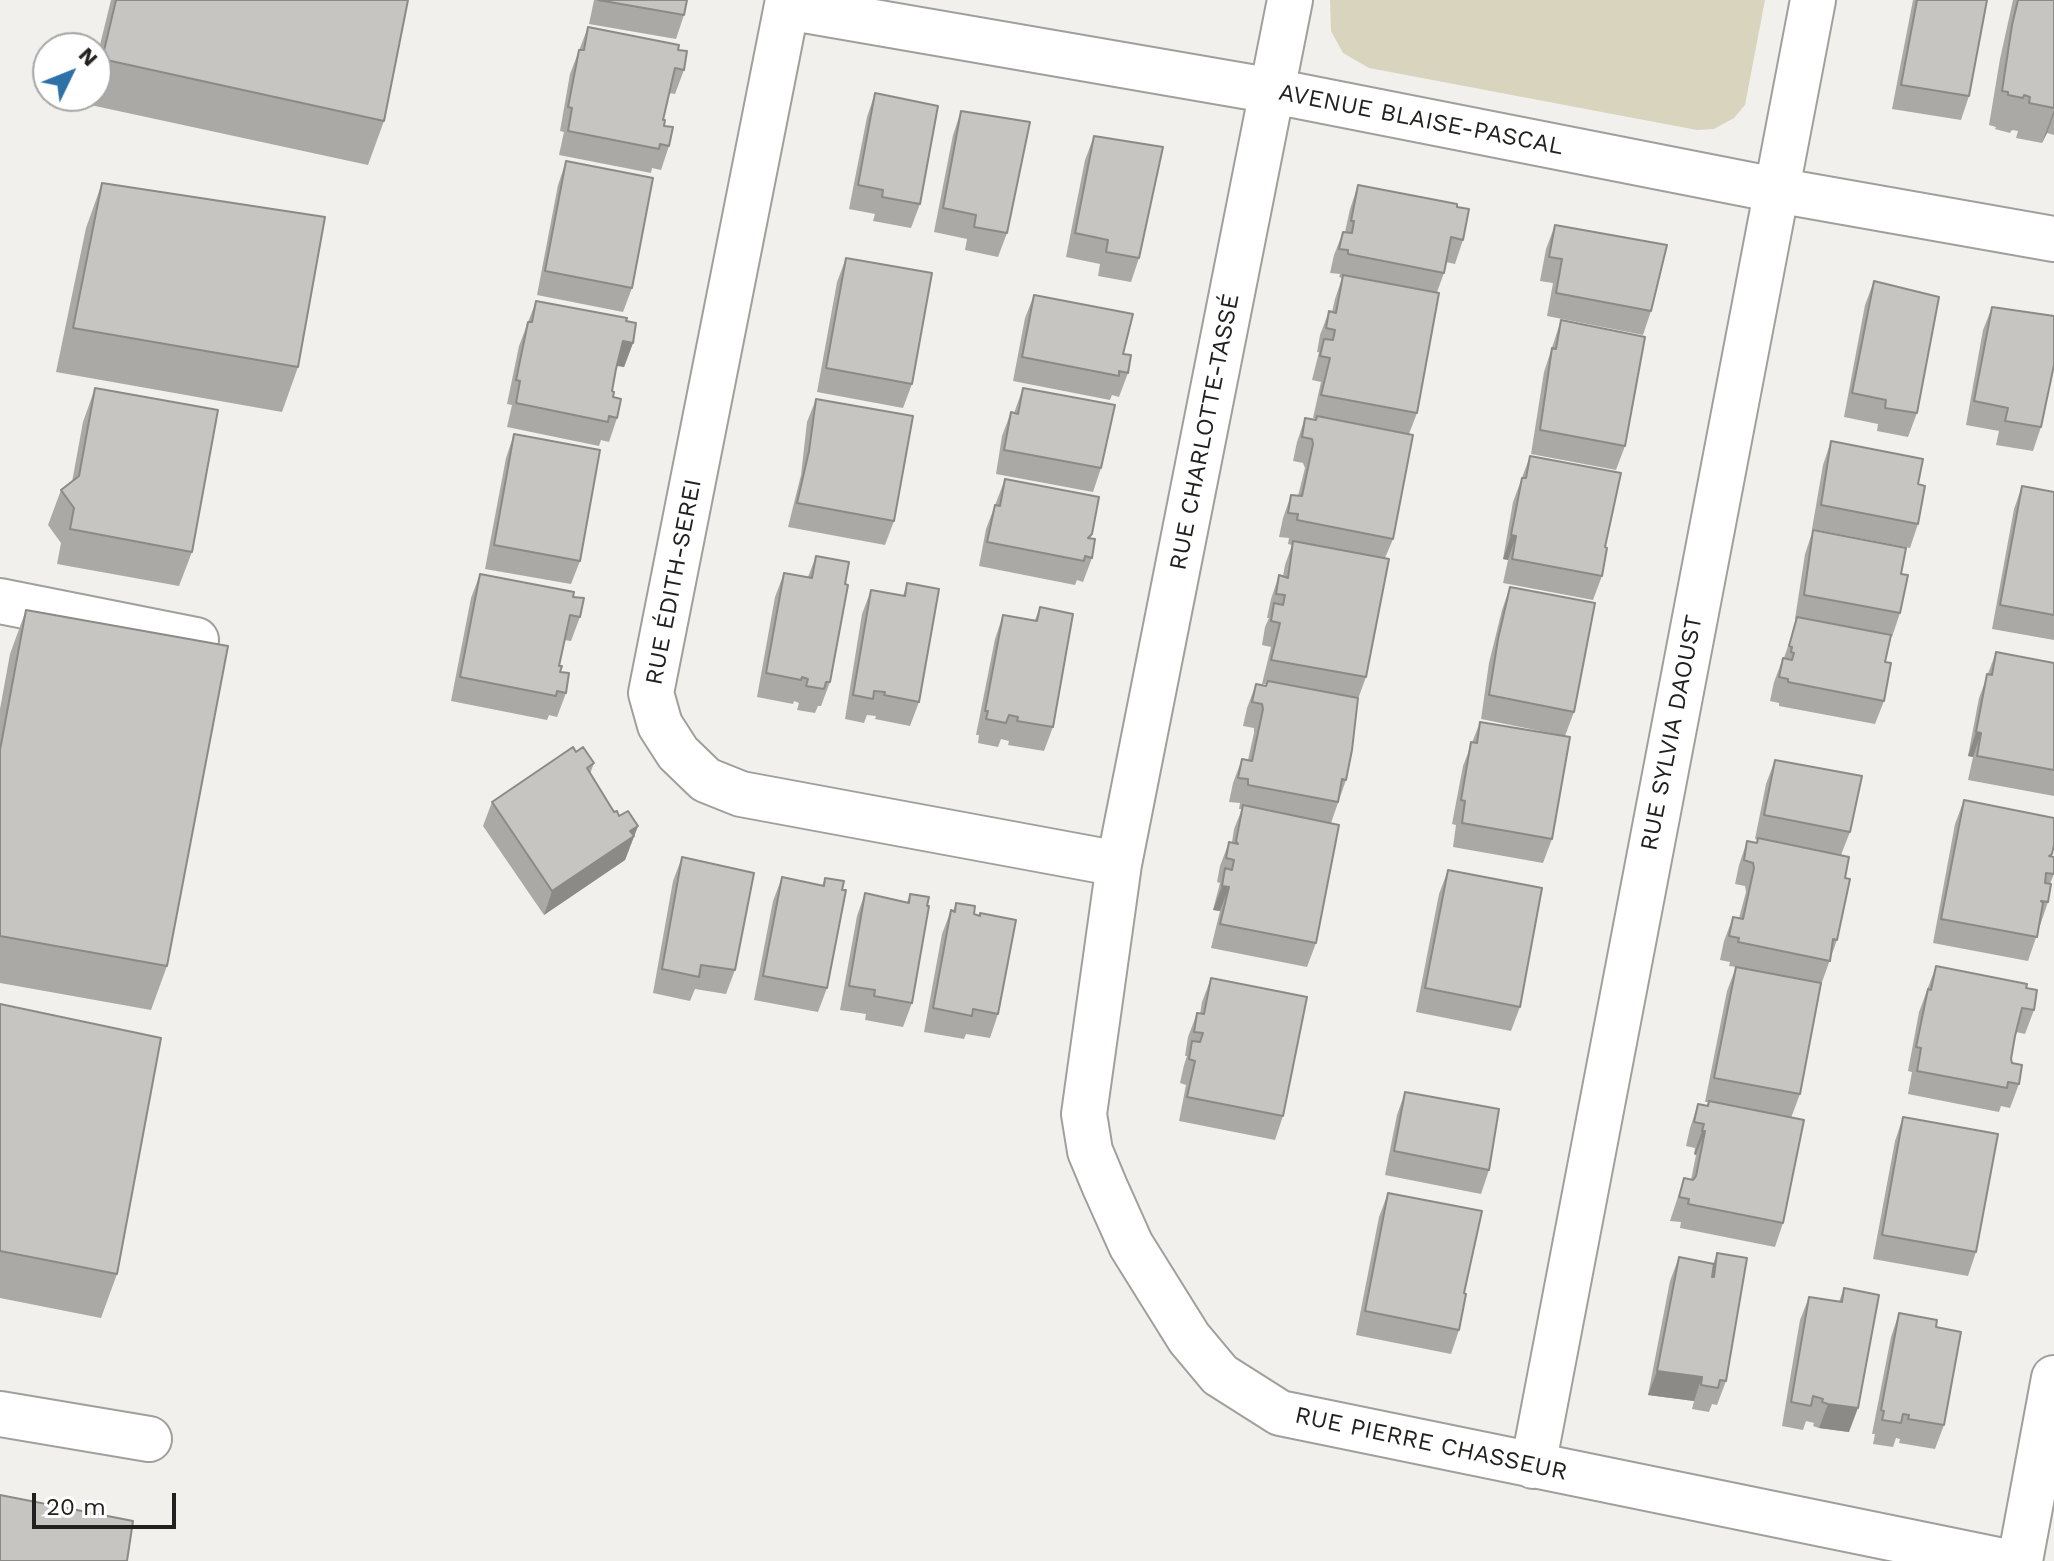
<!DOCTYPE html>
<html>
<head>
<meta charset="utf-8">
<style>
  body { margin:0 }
  #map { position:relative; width:2054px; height:1561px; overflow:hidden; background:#f1f0ec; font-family:"Work Sans",sans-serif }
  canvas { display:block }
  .north { position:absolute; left:32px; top:32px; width:80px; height:80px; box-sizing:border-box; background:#fff; border:2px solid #a7a6a6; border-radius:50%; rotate:47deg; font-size:22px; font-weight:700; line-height:32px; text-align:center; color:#222120 }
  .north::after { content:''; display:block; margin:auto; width:28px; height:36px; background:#2d71a7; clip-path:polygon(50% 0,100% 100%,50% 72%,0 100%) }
  .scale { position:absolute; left:32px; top:1493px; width:144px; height:36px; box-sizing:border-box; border:4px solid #222120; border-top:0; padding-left:10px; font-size:24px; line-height:28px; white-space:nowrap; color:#222120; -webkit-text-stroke:6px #fff; paint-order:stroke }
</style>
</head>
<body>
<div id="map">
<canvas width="2054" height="1561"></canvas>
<div class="north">N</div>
<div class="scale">20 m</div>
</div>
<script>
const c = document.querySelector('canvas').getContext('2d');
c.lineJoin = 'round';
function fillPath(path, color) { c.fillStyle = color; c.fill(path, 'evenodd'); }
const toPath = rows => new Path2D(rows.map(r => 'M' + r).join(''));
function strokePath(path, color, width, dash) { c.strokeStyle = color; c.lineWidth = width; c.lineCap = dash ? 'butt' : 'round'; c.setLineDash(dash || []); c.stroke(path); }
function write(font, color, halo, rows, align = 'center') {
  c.font = font + ' "Work Sans",sans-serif'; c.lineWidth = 7; c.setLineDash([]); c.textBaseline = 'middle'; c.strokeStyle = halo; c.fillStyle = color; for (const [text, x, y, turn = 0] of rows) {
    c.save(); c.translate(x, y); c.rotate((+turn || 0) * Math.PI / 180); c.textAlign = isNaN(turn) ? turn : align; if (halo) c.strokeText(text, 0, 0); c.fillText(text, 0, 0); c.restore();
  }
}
const green = toPath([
  [1330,0,1765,0,1745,105,1734,118,1714,129,1697,130,1369,68,1343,53,1331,31]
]);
const minor = toPath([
  [788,0,651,693,660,725,678,753,706,780,741,794,1119,864],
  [1290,0,1119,864,1084,1114,1090,1151,1105,1187,1131,1245,1189,1338,1220,1375,1280,1413,2003,1561],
  [787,7,1273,91,1776,190,2054,239],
  [0,601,196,640],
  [0,1414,149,1439],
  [1533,1466,1813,0],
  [2020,1561,2054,1378]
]);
const wall = toPath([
  [111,0,408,0,384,121,368,165,86,104,87,96,96,96,96,61],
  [594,0,687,0,684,15,676,39,589,24],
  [1913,0,1987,0,1969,96,1961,120,1892,109],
  [2013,0,2054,0,2054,135,2047,133,2042,143,2016,138,2018,131,2012,130,2010,133,1995,129,1996,127,1989,125,2000,59],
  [588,27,678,50,684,70,675,94,669,93,663,120,669,146,661,170,652,168,651,173,559,155,564,132,560,131,570,74],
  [875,93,920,204,911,228,873,221,875,214,849,209,867,117],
  [961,111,1007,233,998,257,965,250,967,239,934,232,953,135],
  [1094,136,1139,258,1131,282,1098,276,1100,264,1066,257,1085,160],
  [566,161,632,288,623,312,537,295,558,185],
  [102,183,298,367,282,412,56,372,86,228],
  [1358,185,1457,207,1463,240,1455,264,1446,262,1444,273,1437,292,1417,413,1409,434,1393,539,1385,558,1366,677,1358,699,1346,780,1331,823,1316,943,1307,967,1211,948,1220,911,1213,910,1220,883,1217,882,1220,866,1229,842,1232,842,1234,829,1242,809,1239,809,1240,803,1229,802,1233,783,1242,759,1248,760,1254,733,1254,728,1243,726,1247,708,1256,684,1266,686,1266,684,1262,684,1271,647,1262,645,1265,627,1269,618,1267,618,1271,599,1279,575,1283,576,1285,565,1292,545,1288,544,1289,538,1279,537,1283,518,1291,495,1298,496,1305,468,1303,463,1293,461,1297,442,1305,418,1315,420,1316,419,1313,418,1321,382,1312,380,1319,352,1317,352,1320,335,1329,311,1332,312,1335,299,1342,278,1339,277,1340,274,1330,273,1334,255,1343,232,1345,232,1350,209],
  [1555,225,1651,311,1643,335,1547,316,1553,283,1540,281,1546,249],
  [846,258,912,384,903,408,817,392,837,282],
  [1874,281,1917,413,1908,437,1877,431,1878,424,1844,417,1865,305],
  [1034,295,1123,354,1128,373,1119,397,1112,395,1110,400,1013,381,1025,318],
  [536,301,626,321,633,343,624,367,617,366,612,391,617,418,609,442,601,440,599,446,507,427,512,405,507,404,519,346],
  [1992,307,2041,427,2033,451,1996,445,1999,431,1966,425,1983,330],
  [1561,320,1625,446,1616,470,1531,454,1544,372],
  [95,388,192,552,179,586,57,564,61,543,48,525,61,490,72,482,83,422],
  [1023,388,1101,468,1093,492,996,474,1002,436,1011,412,1014,413],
  [816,399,894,521,885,545,788,527,801,475,807,422],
  [514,434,580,561,571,584,485,569,506,458],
  [1831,441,1918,484,1918,524,1910,548,1812,529,1823,465],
  [1530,456,1605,547,1602,576,1593,600,1503,583,1508,560,1503,559,1513,502],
  [1005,479,1092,534,1090,538,1092,558,1083,582,1077,580,1075,585,979,566,986,529],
  [2022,486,2054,492,2054,640,1992,629,2014,509],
  [1813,530,1901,574,1900,613,1892,637,1890,637,1885,662,1884,701,1875,724,1779,706,1779,703,1770,701,1774,682,1783,658,1784,658,1797,619,1795,619,1805,554],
  [816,556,845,584,830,682,821,706,818,706,815,713,797,710,799,703,794,701,793,704,757,697,775,597,784,573,808,577],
  [480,574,573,597,580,617,571,641,564,640,559,666,566,693,557,717,549,715,547,720,451,701,471,598],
  [907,583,919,702,910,726,875,719,876,716,867,715,864,723,845,719,862,614,871,590,903,596],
  [1510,587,1574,712,1565,736,1481,719,1489,663,1502,610],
  [1040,607,1053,727,1044,751,1008,745,1009,741,1001,739,998,747,978,743,979,735,976,735,995,639,1003,615,1035,620],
  [26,610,167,966,151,1010,0,983,0,709,10,654],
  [1996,652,2054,663,2054,796,1968,780,1973,757,1968,756,1979,698],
  [1480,722,1552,839,1543,863,1453,847,1456,825,1452,824,1463,766],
  [576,752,594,763,590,774,614,812,638,826,625,860,544,915,483,826,492,802],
  [1775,760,1850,832,1841,855,1845,878,1837,940,1821,985,1800,1094,1791,1118,1783,1223,1775,1247,1680,1228,1681,1222,1670,1221,1684,1178,1691,1180,1696,1155,1694,1154,1695,1148,1686,1146,1690,1128,1698,1104,1707,1106,1708,1102,1705,1102,1727,991,1736,967,1729,966,1730,962,1720,960,1724,941,1733,917,1739,918,1746,892,1745,886,1735,884,1739,865,1747,841,1756,843,1758,840,1755,839,1766,784],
  [1964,800,2051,856,2054,874,2050,884,2048,902,2028,961,1933,943,1955,824],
  [682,857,735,970,726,994,695,989,690,1001,653,993,673,881],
  [1448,870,1520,1007,1511,1031,1416,1012,1439,894],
  [782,877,822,886,825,878,842,890,827,988,818,1012,754,1000,773,901],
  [865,893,907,902,910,894,912,1003,903,1027,865,1020,866,1014,840,1010,857,916],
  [956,903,974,914,998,1014,990,1038,966,1034,964,1039,924,1032,942,934,951,910,953,911],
  [1936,966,2026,988,2034,1010,2025,1034,2016,1032,2011,1059,2019,1084,2010,1108,2001,1106,1999,1112,1908,1094,1912,1072,1908,1071,1919,1012],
  [1211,978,1283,1116,1275,1140,1179,1121,1186,1085,1180,1083,1184,1065,1187,1056,1185,1056,1188,1037,1197,1013,1200,1014,1202,1002],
  [0,1004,117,1274,101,1318,0,1298],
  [1405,1092,1489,1170,1481,1194,1385,1175,1397,1115],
  [1903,1117,1976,1252,1968,1276,1873,1259,1895,1141],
  [1388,1193,1464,1293,1459,1330,1451,1354,1356,1335,1379,1217],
  [1717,1253,1726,1381,1717,1405,1712,1404,1709,1412,1692,1409,1694,1401,1648,1395,1670,1281,1679,1257,1713,1264],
  [1844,1288,1849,1432,1819,1428,1813,1426,1814,1423,1806,1421,1803,1430,1782,1426,1800,1320,1809,1297,1839,1302],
  [1899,1313,1936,1327,1944,1425,1935,1449,1899,1443,1900,1439,1896,1438,1893,1447,1873,1444,1875,1434,1872,1434,1891,1337]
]);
const shadedWall = toPath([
  [2054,110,2054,114,2047,133,2042,143],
  [623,341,633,343,624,367,614,365],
  [1511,535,1516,536,1508,560,1503,559],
  [1976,732,1981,733,1973,757,1968,756],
  [638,826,625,860,544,915,552,891],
  [1222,886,1229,887,1220,911,1213,910],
  [1702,1131,1705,1131,1696,1155,1694,1154],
  [1657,1371,1702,1377,1694,1401,1648,1395],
  [1828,1404,1858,1408,1849,1432,1819,1428]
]);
const building = toPath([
  [116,0,408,0,384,121,102,59,116,0],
  [598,0,687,0,684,15,598,0],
  [1917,0,1987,0,1969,96,1901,85,1917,0],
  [2018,0,2054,0,2054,108,2029,103,2030,97,2024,95,2023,98,2008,95,2008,92,2002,91,2012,25,2018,0],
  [588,27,679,45,678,50,687,51,684,70,675,68,663,120,665,120,664,126,673,127,669,146,660,144,659,149,568,131,572,108,568,107,579,50,584,50,588,27],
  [875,93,938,106,920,204,882,197,883,190,858,185,875,93],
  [961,111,1030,122,1007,233,974,227,976,215,943,208,961,111],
  [1094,136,1163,147,1139,258,1106,252,1108,240,1075,233,1094,136],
  [566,161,653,178,632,288,545,271,566,161],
  [102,183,325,217,298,367,73,328,102,183],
  [1358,185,1457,204,1457,207,1469,209,1463,240,1451,237,1444,273,1348,254,1348,250,1339,249,1343,232,1352,233,1354,221,1351,221,1358,185],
  [1555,225,1667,245,1651,311,1556,293,1562,259,1549,257,1555,225],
  [846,258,932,273,912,384,826,368,846,258],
  [1343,275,1439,293,1417,413,1321,395,1330,358,1320,356,1324,339,1333,340,1335,330,1326,328,1329,311,1336,313,1343,275],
  [1874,281,1939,297,1917,413,1885,408,1886,400,1852,393,1874,281],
  [1034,295,1133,314,1123,354,1131,355,1128,373,1119,371,1119,376,1022,357,1034,295],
  [536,301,627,318,626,321,636,323,633,343,623,341,616,369,612,391,614,392,613,397,621,399,617,418,609,416,608,422,516,403,520,381,516,380,528,322,532,322,536,301],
  [1992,307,2054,316,2054,365,2041,427,2005,421,2008,408,1974,401,1992,307],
  [1561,320,1645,337,1625,446,1540,430,1552,348,1556,349,1561,320],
  [95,388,218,410,192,552,70,529,74,508,61,490,79,476,95,388],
  [1023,388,1115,405,1101,468,1004,450,1011,412,1018,414,1023,388],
  [816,399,913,416,894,521,797,503,809,451,816,399],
  [1317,416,1413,435,1393,539,1297,520,1298,514,1288,513,1291,495,1302,496,1313,444,1312,439,1302,437,1305,418,1316,420,1317,416],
  [514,434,600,450,580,561,494,545,514,434],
  [1831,441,1923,459,1918,484,1925,486,1918,524,1821,505,1831,441],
  [1530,456,1621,473,1605,547,1607,548,1602,576,1512,559,1516,536,1511,535,1522,478,1526,478,1530,456],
  [1005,479,1099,497,1092,534,1088,538,1095,539,1092,558,1085,556,1084,561,987,542,995,505,1000,506,1005,479],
  [2022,486,2054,492,2054,615,2000,605,2022,486],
  [1813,530,1906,548,1901,574,1908,575,1900,613,1804,595,1813,530],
  [1293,541,1389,559,1366,677,1271,660,1280,623,1271,621,1274,603,1283,605,1285,595,1276,594,1279,575,1288,578,1293,541],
  [816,556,849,562,845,584,848,585,830,682,826,682,824,689,806,686,808,679,802,677,801,680,766,673,784,573,812,578,816,556],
  [480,574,574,592,573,597,584,598,580,617,570,615,559,666,562,666,560,672,569,673,566,693,557,691,556,696,460,677,480,574],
  [907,583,939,589,919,702,884,695,885,692,874,691,873,699,853,695,871,590,905,596,907,583],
  [1510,587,1595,603,1574,712,1489,695,1498,639,1510,587],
  [1040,607,1073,614,1053,727,1017,721,1018,717,1009,715,1006,723,986,719,988,711,985,711,1003,615,1037,621,1040,607],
  [26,610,228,646,167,966,0,936,0,750,26,610],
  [1797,617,1891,635,1885,662,1891,663,1884,701,1788,682,1788,679,1779,677,1783,658,1792,660,1794,653,1791,652,1792,647,1789,646,1797,617],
  [1996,652,2054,663,2054,770,1977,756,1981,733,1976,732,1987,674,1992,675,1996,652],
  [1268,681,1358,698,1352,750,1346,780,1342,779,1338,802,1248,785,1248,779,1238,778,1242,759,1252,761,1263,709,1262,704,1252,702,1256,684,1266,686,1268,681],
  [1480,722,1570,737,1552,839,1462,823,1465,801,1461,800,1471,742,1477,743,1480,722],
  [573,747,576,752,583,747,594,763,587,768,614,812,617,811,619,816,628,811,638,826,630,831,634,836,552,891,492,802,573,747],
  [1775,760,1862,776,1850,832,1764,815,1775,760],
  [1964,800,2054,818,2054,845,2052,854,2049,856,2054,857,2054,874,2046,873,2045,883,2051,884,2048,902,2041,901,2043,903,2037,937,1941,919,1964,800],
  [1243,805,1339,825,1316,943,1220,924,1229,887,1222,886,1225,868,1232,870,1234,860,1226,858,1229,842,1238,844,1236,841,1243,805],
  [1758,838,1849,857,1845,878,1850,879,1837,940,1833,939,1830,961,1738,942,1739,938,1729,936,1733,917,1743,919,1754,868,1753,863,1744,860,1747,841,1757,843,1758,838],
  [682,857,754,873,735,970,701,965,699,977,662,969,682,857],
  [1448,870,1542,888,1520,1007,1425,988,1448,870],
  [782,877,824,886,825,878,844,881,842,890,846,890,827,988,763,976,782,877],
  [865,893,909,903,910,894,929,897,927,906,929,906,912,1003,874,996,875,990,849,986,865,893],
  [956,903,975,906,974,914,980,916,980,913,1016,920,998,1014,973,1009,972,1016,933,1008,951,910,955,912,956,903],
  [1936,966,2027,984,2026,988,2037,990,2034,1010,2022,1008,2015,1036,2011,1059,2012,1063,2022,1065,2019,1084,2008,1082,2007,1088,1917,1071,1921,1048,1916,1047,1928,989,1931,990,1936,966],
  [1736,967,1821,983,1800,1094,1714,1078,1736,967],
  [1211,978,1307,997,1283,1116,1187,1097,1195,1061,1189,1059,1192,1041,1200,1042,1203,1033,1194,1032,1197,1013,1204,1014,1211,978],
  [0,1004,161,1038,117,1274,0,1251,0,1004],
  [1405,1092,1499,1109,1489,1170,1394,1151,1405,1092],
  [1709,1101,1804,1120,1783,1223,1688,1204,1689,1199,1679,1197,1684,1178,1693,1180,1696,1176,1705,1131,1702,1131,1704,1124,1694,1122,1698,1104,1708,1106,1709,1101],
  [1903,1117,1998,1134,1976,1252,1882,1235,1903,1117],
  [1388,1193,1482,1211,1464,1293,1466,1294,1459,1330,1365,1311,1388,1193],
  [1717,1253,1747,1258,1726,1381,1720,1380,1718,1388,1701,1385,1702,1377,1657,1371,1679,1257,1714,1264,1712,1277,1714,1277,1717,1253],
  [1844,1288,1879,1295,1858,1408,1828,1404,1822,1402,1823,1399,1813,1396,1811,1406,1791,1402,1809,1297,1842,1302,1844,1288],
  [1899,1313,1937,1320,1936,1327,1961,1332,1944,1425,1908,1419,1909,1415,1903,1414,1901,1423,1882,1420,1884,1411,1881,1410,1899,1313],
  [0,1495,133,1521,127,1561,0,1561,0,1495]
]);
const streetNames = [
  ["AVENUE BLAISE-PASCAL",1421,120,11],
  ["RUE CHARLOTTE-TASSÉ",1205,432,-79],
  ["RUE ÉDITH-SEREI",674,582,-79],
  ["RUE SYLVIA DAOUST",1672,733,-79],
  ["RUE PIERRE CHASSEUR",1431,1444,12]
];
fillPath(green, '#d9d4be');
strokePath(minor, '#a09f9b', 48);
strokePath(minor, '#fff', 44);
fillPath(wall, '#aaa9a6');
fillPath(shadedWall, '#8b8a87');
fillPath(building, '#c6c5c1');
strokePath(building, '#8b8a87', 2);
write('24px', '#222120', '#fff', streetNames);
</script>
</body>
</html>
